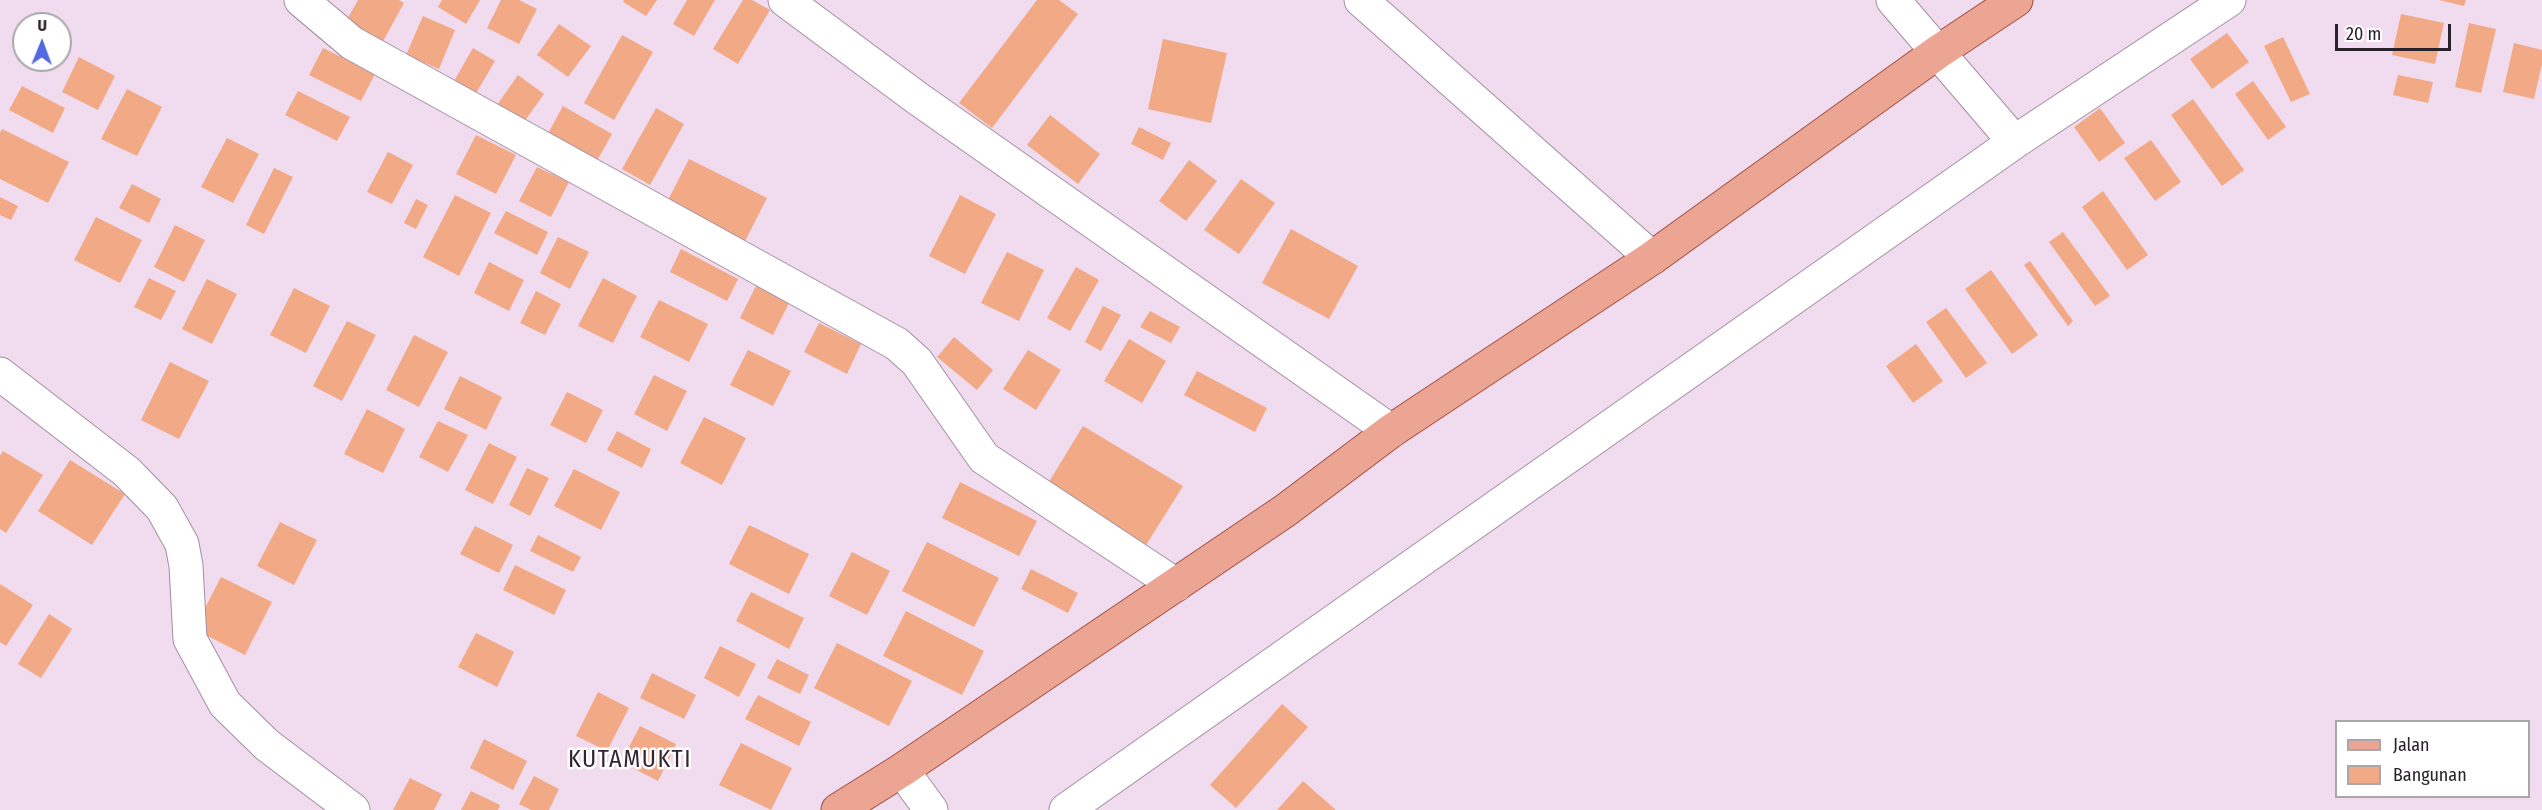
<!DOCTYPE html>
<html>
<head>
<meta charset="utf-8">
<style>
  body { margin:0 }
  #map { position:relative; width:2542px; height:810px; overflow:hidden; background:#f0dbef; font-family:"Fira Sans Condensed",sans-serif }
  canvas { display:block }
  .legend { position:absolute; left:2335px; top:720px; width:195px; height:78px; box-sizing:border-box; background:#fff; border:2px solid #aaa7aa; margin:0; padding:8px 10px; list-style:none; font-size:18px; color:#2a222a }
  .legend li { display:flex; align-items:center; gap:12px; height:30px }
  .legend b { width:30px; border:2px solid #aaa7aa }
  .north { position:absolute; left:12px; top:12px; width:60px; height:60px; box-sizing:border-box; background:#fff; border:2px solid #aaa7aa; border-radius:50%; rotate:1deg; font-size:16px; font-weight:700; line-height:24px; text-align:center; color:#2a222a }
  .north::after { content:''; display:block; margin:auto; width:21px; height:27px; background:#526ae0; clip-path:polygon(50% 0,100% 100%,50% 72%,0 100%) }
  .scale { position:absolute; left:2335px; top:24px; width:116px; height:27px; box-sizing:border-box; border:3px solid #2a222a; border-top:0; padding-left:8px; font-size:18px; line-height:21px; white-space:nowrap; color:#2a222a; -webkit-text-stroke:4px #fff; paint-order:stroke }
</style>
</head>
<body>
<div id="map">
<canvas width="2542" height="810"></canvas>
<ul class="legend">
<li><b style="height:8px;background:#eca493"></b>Jalan</li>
<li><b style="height:16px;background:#f2aa86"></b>Bangunan</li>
</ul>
<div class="north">U</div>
<div class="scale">20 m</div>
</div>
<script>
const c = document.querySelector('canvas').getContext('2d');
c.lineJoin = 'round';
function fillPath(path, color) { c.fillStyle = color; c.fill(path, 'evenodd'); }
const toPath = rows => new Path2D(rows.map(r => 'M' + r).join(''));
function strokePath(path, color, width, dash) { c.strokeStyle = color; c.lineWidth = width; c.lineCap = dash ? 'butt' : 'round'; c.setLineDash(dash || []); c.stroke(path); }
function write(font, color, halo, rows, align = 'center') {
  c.font = font + ' "Fira Sans Condensed",sans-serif'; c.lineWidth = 5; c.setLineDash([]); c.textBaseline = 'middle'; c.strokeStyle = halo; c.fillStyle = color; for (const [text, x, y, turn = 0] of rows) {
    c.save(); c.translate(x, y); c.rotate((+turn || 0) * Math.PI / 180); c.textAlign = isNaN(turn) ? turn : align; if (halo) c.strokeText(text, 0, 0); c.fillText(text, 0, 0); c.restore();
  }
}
const building = toPath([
  [358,0,399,0,404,3,382,43,345,23],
  [442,0,480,0,466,24,438,7],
  [501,0,519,0,537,9,519,44,487,28],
  [624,0,657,0,646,16,623,2],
  [687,0,715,0,694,36,673,24],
  [743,0,752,0,770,10,738,64,713,49],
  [1037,0,1059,0,1078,14,992,128,959,103],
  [2439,0,2466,0,2464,6],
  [2401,14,2444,23,2435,64,2392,55],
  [423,16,455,30,439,69,406,55],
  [2469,23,2496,29,2481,93,2455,87],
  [559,24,591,46,568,77,537,55],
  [2227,33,2249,62,2212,89,2190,59],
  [622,35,653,52,614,120,584,103],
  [2283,37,2310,94,2291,102,2264,46],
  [1163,39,1227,53,1211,123,1148,109],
  [2514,43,2542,50,2542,64,2534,99,2503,92],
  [323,48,375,74,361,101,309,75],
  [473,48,495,61,472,100,450,88],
  [79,57,115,76,98,110,62,92],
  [518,75,544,94,516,133,490,115],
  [2398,75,2433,82,2428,103,2393,95],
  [2253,81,2286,127,2268,140,2235,94],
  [22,86,65,108,53,133,9,110],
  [127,89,162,107,137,156,101,139],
  [298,91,350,117,337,141,285,115],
  [2193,99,2244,170,2222,186,2171,115],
  [563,106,612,134,594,166,545,139],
  [656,108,684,124,650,185,622,169],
  [2100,108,2125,143,2099,162,2074,127],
  [1050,115,1100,154,1078,184,1027,145],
  [1139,127,1171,143,1163,160,1131,144],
  [2,129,69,162,48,203,0,179,0,133],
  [476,135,516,155,496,194,456,174],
  [227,138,259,154,233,203,201,187],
  [2151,140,2181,182,2155,201,2124,158],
  [388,152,413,165,392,204,367,192],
  [689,159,767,198,743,245,665,206],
  [1189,160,1217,181,1186,221,1159,201],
  [537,167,569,182,551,217,519,201],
  [274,168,293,177,264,234,246,225],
  [1241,179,1275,203,1239,254,1204,230],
  [132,184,161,199,149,223,119,208],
  [2103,191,2148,255,2127,270,2082,207],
  [455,195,491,213,459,276,423,257],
  [960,195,996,214,965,274,929,256],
  [0,197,18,206,11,220,0,215],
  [416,199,428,205,416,229,404,223],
  [506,211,548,232,537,255,494,233],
  [96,217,142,240,120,283,74,260],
  [175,225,205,240,184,282,154,267],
  [1291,229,1358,266,1329,319,1262,283],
  [2063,232,2110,296,2095,306,2049,242],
  [558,237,589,252,570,289,540,273],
  [681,249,738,279,727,301,670,272],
  [1007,252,1044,270,1019,321,981,303],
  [2030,261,2073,321,2068,326,2024,265],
  [489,262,524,280,509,311,474,293],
  [1076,267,1099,280,1070,331,1047,318],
  [1991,270,2038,335,2012,354,1965,289],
  [149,278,176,291,161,320,134,307],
  [603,278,637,296,613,343,578,326],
  [207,279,237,294,212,344,182,329],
  [756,286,789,303,773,335,740,318],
  [294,288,330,306,306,353,270,335],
  [536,291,561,304,545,335,520,323],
  [659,300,708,324,689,362,640,337],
  [1103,306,1121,315,1101,351,1085,342],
  [1946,308,1987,363,1966,378,1926,322],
  [1150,311,1180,327,1171,343,1140,327],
  [347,321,376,335,342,401,313,386],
  [819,323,861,344,847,374,804,352],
  [414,335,448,352,419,407,386,390],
  [954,337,993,370,977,390,937,357],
  [1129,339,1166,361,1142,403,1104,381],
  [1916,344,1943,381,1913,403,1886,366],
  [748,350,791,371,773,406,730,385],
  [1028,350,1061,370,1036,410,1003,389],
  [170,362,209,381,179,439,141,420],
  [1197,371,1267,408,1255,432,1184,395],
  [654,375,687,391,667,431,634,414],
  [460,376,502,397,486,430,444,409],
  [567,392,603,410,586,443,550,425],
  [367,409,405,429,383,473,344,454],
  [704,417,746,438,722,485,680,463],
  [438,421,468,435,448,472,419,457],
  [1083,426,1183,486,1143,550,1044,490],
  [617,431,651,449,642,468,607,450],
  [489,443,517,457,493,504,465,490],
  [3,451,43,475,6,533,0,529,0,456],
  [70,460,125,494,92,545,38,511],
  [527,468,549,478,530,516,509,505],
  [574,469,620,492,601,530,554,506],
  [960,482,1037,521,1019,556,942,518],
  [280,522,317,540,294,585,257,566],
  [749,525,809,554,789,594,729,564],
  [475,526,513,545,499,573,460,554],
  [538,535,581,557,573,572,530,551],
  [927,542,999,578,974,627,902,591],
  [852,552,890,571,867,615,829,596],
  [515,565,566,590,554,615,503,590],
  [1031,569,1078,593,1068,613,1021,589],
  [221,577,272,602,245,655,194,629],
  [0,584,33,605,6,646,0,642],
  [751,592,804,618,789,649,736,621],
  [906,611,984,651,962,695,883,656],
  [49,614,72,629,41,678,18,664],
  [476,633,514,652,497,687,458,667],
  [837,643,912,681,889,726,814,688],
  [720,646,756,664,739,697,704,678],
  [777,659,809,675,800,694,767,678],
  [652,673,696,695,684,719,640,698],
  [598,692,629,708,607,751,576,736],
  [758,695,811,722,799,746,745,719],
  [1282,704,1308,727,1236,808,1210,785],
  [640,726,676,744,658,781,621,762],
  [484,739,527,761,513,790,470,768],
  [741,743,792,768,771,810,719,785],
  [534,776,559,789,549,810,531,810,519,804],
  [410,778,442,794,434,810,393,810],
  [1303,781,1336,810,1277,810],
  [471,791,500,805,498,810,461,810]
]);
const minor = toPath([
  [301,0,352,43,897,344,917,362,984,458,1176,585],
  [785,0,917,98,1391,431],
  [1361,0,1652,258],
  [1893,0,2007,133,2016,141],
  [0,374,127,472,162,508,182,544,186,566,190,639,225,704,267,745,353,810],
  [902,770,931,810],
  [1066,810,2016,141,2229,0]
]);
const major = toPath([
  [838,810,902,770,1286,510,1391,431,1652,258,1938,52,2016,0]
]);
const quarterNames = [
  ["KUTAMUKTI",630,760]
];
fillPath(building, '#f2aa86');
strokePath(minor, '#a38fa2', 35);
strokePath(major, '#a04f3f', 35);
strokePath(minor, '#fff', 33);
strokePath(major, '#eca493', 33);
c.letterSpacing = '1.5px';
write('24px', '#342534', '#fff', quarterNames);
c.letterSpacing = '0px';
</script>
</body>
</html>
